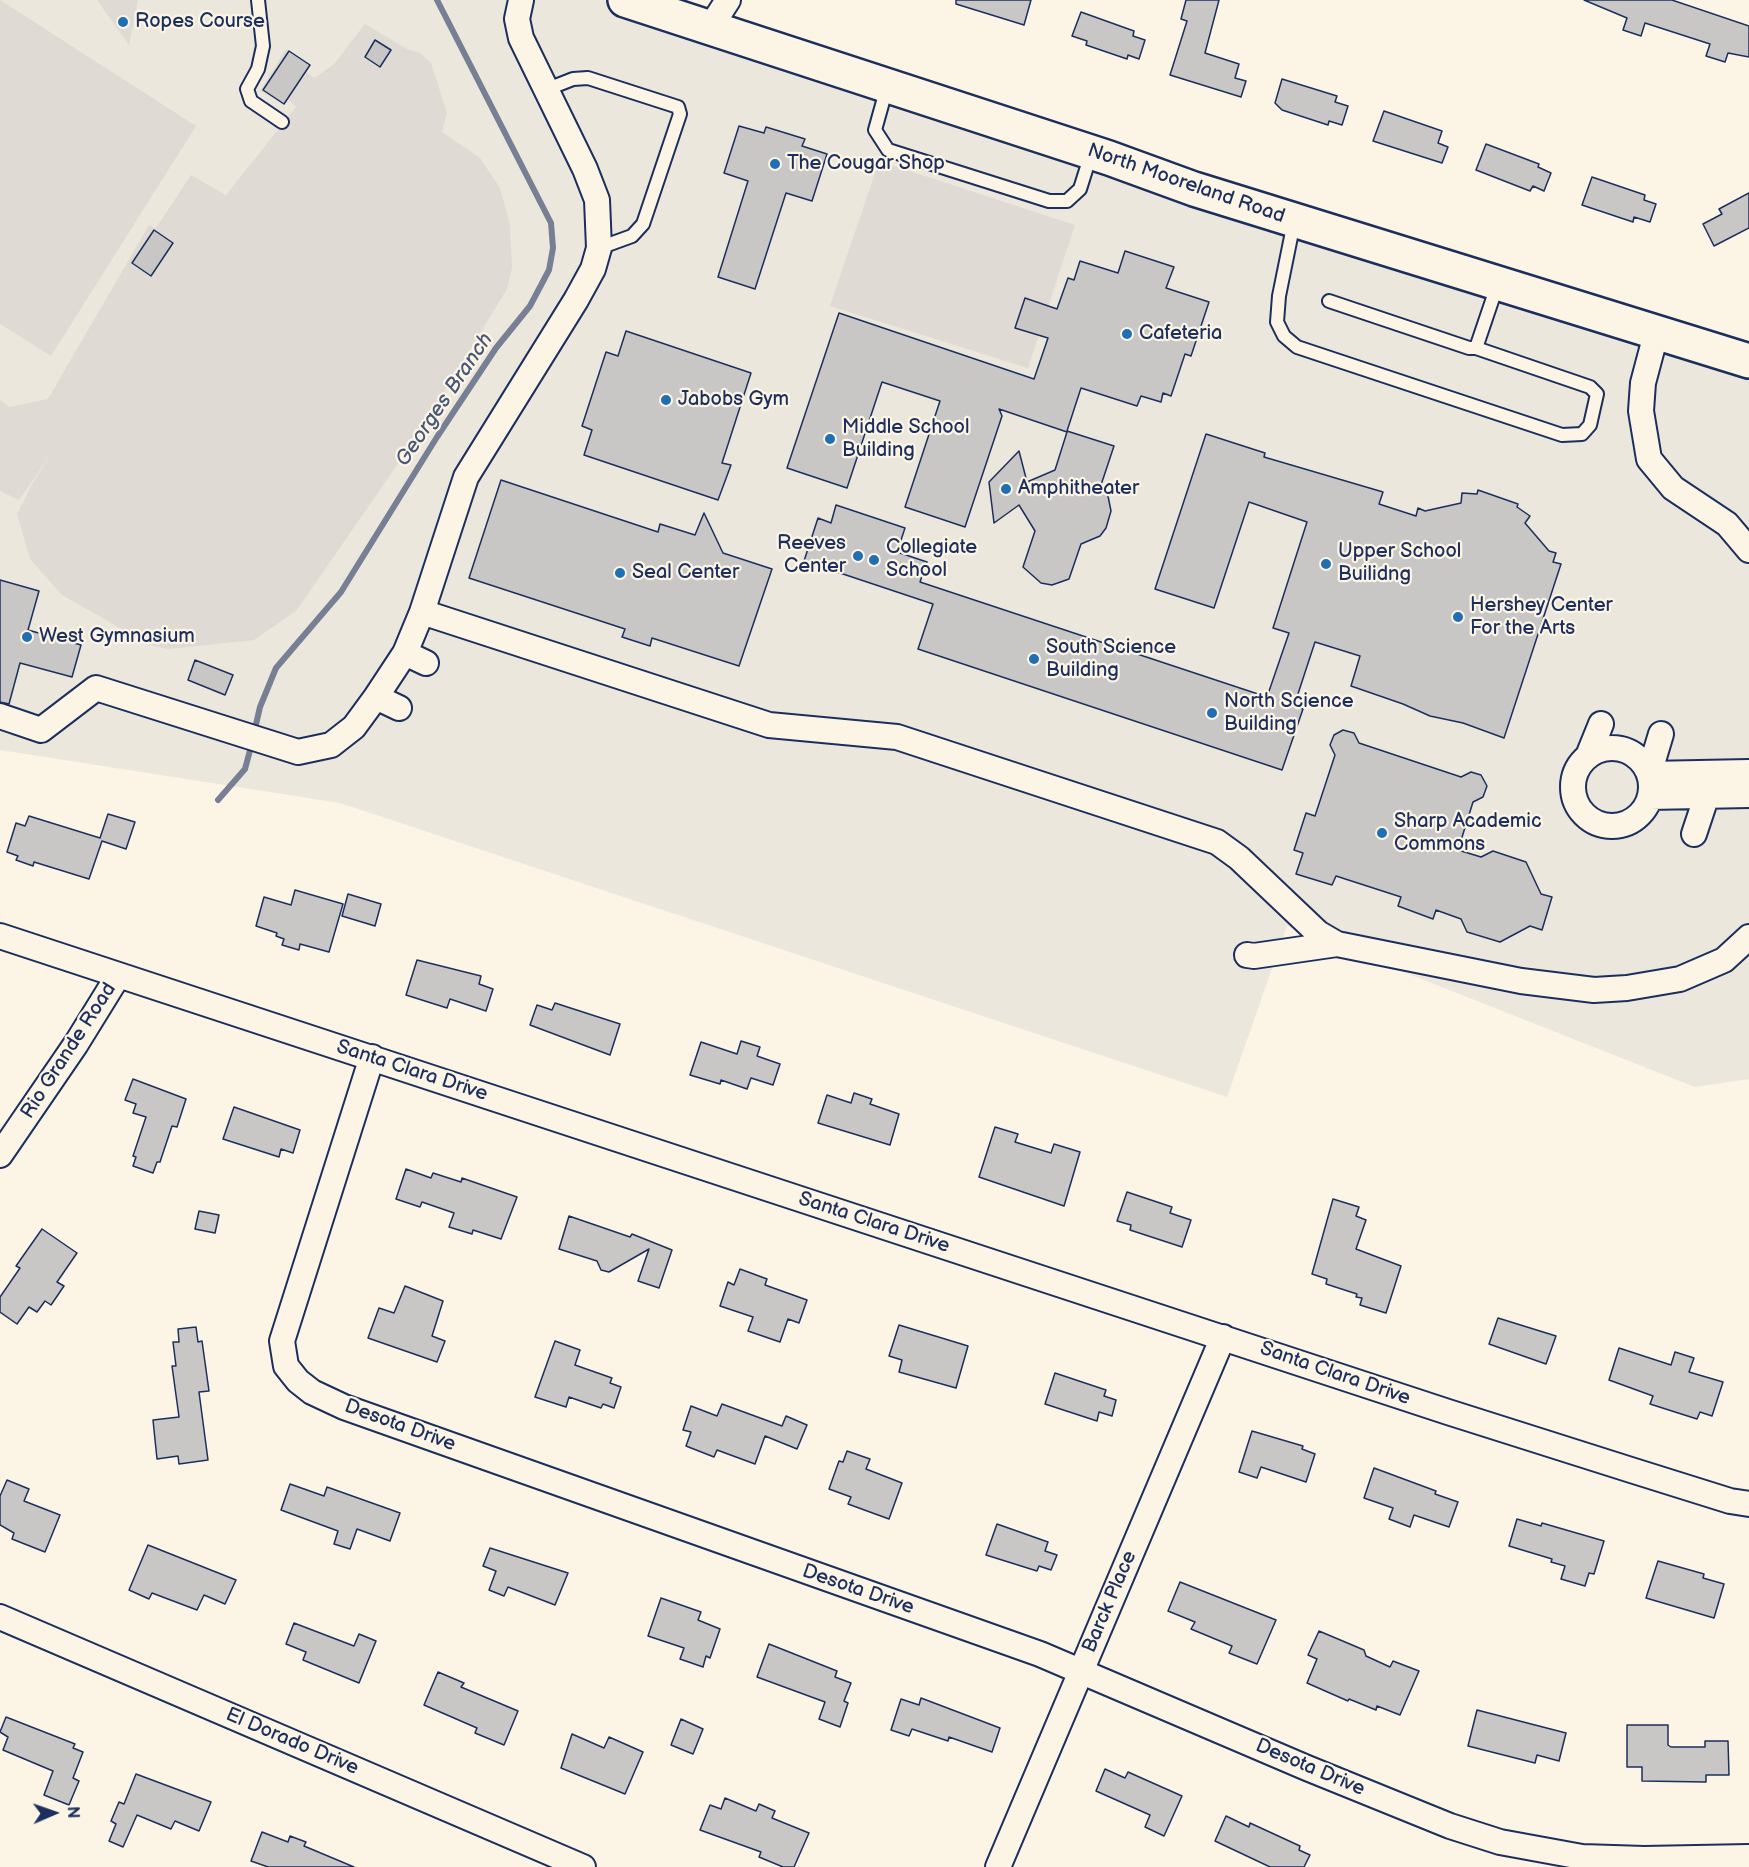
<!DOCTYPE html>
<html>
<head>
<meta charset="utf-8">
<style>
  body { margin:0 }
  #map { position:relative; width:1749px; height:1867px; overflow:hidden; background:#fcf5e5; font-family:"Balsamiq Sans",sans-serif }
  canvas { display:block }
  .north { position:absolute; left:24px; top:1783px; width:60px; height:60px; -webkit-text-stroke:4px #fcf5e5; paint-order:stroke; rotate:88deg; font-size:16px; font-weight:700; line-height:24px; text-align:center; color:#1b2f5e }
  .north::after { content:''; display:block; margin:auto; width:21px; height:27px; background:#1b2f5e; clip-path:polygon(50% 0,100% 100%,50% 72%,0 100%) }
</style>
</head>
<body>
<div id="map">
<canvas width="1749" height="1867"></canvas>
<div class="north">N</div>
</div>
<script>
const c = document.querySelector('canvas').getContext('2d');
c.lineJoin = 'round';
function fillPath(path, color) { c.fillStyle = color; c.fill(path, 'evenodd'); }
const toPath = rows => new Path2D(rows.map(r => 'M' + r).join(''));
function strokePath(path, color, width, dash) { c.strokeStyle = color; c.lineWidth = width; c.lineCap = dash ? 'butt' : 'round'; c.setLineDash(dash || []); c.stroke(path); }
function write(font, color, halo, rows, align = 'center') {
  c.font = font + ' "Balsamiq Sans",sans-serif'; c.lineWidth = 4.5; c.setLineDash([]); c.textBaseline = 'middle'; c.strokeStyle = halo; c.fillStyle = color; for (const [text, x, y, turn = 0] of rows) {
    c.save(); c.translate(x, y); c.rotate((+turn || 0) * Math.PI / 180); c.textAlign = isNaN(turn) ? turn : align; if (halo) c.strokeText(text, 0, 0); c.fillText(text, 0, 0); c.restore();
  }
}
const built = toPath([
  [0,0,620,0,1749,370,1749,1079,1695,1087,1287,926,1227,1097,340,803,0,750]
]);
const green = toPath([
  [0,0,196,126,51,356,0,324],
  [97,0,138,0,129,45],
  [365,24,407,49,420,53,431,63,447,113,442,132,480,158,500,188,510,225,512,268,507,289,420,432,296,611,254,640,168,649,150,645,62,595,30,559,17,514,32,484,51,454,19,500,0,491,0,400,9,407,48,399,149,225,156,228,191,175,226,195,296,107,288,99,283,104,260,91,286,49,311,65,305,72,315,78,334,64],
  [879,161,1075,225,1028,368,830,306]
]);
const stream = toPath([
  [254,733,260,707,276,668,341,592,437,437,496,348,530,306,549,270,553,248,551,223,437,0],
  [218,800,245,769,252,743]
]);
const building = toPath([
  [956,0,1031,0,1024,25,956,4,956,0],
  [1186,0,1219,0,1205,53,1239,64,1235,78,1246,81,1241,97,1170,75,1187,21,1181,19,1186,0],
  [1584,0,1672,0,1749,26,1749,57,1728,53,1725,62,1706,56,1710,44,1645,23,1641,36,1623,30,1627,18,1584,0],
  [1081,12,1134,31,1133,36,1145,40,1139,59,1128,55,1127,59,1086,45,1087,41,1072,36,1081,12],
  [375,40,391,50,380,67,365,57,375,40],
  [289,51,310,65,284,104,263,90,289,51],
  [1282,79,1337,96,1335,102,1348,106,1342,125,1329,121,1328,125,1282,110,1275,103,1282,79],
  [1384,111,1442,131,1438,143,1448,147,1442,163,1373,141,1384,111],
  [739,126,764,133,766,127,805,139,802,146,827,154,812,201,786,193,755,289,718,277,748,181,724,173,739,126],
  [1486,144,1539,164,1538,167,1551,173,1544,191,1533,186,1530,191,1476,170,1486,144],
  [1592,177,1645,195,1644,200,1656,204,1650,222,1634,217,1633,222,1582,205,1592,177],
  [1749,193,1749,228,1714,246,1703,224,1722,214,1719,209,1749,193],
  [154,230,173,243,151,276,132,263,154,230],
  [1125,251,1174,267,1166,288,1209,302,1191,356,1185,354,1171,396,1163,393,1161,402,1141,396,1137,406,1081,388,1067,431,1114,446,1101,485,1108,496,1111,511,1106,528,1100,536,1081,544,1069,579,1052,585,1041,583,1023,567,1035,531,1019,505,994,523,989,482,1019,451,1027,482,1055,470,1067,432,999,409,1002,416,965,527,905,507,940,401,882,382,847,488,787,468,839,313,1034,379,1048,338,1015,328,1025,298,1057,309,1068,278,1074,280,1080,261,1118,273,1125,251],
  [626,331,751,373,722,463,731,465,718,500,584,455,592,430,582,426,606,352,618,356,626,331],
  [1206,434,1265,453,1264,457,1383,492,1379,504,1416,516,1418,508,1425,511,1461,503,1462,493,1477,494,1478,490,1518,504,1517,507,1530,516,1525,523,1549,551,1556,553,1553,562,1561,564,1504,738,1463,723,1430,716,1403,704,1351,686,1360,656,1315,642,1294,706,1303,709,1282,770,918,649,933,604,804,561,818,518,831,523,836,505,905,528,897,552,927,562,920,582,1267,697,1289,633,1273,628,1307,522,1249,502,1214,608,1155,589,1206,434],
  [501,480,658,532,660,524,695,535,704,513,723,553,772,569,739,666,652,638,650,646,622,637,625,629,469,578,501,480],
  [0,580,39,591,28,630,81,645,72,677,20,663,9,704,0,702,0,580],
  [195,660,233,675,225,695,188,680,195,660],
  [1343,730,1354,733,1359,743,1461,777,1471,772,1481,775,1487,786,1483,797,1473,802,1458,850,1481,857,1493,851,1526,862,1541,894,1552,897,1542,930,1530,926,1500,942,1467,932,1461,919,1436,910,1433,919,1398,906,1401,897,1336,876,1332,885,1296,874,1303,853,1294,850,1306,813,1315,816,1335,755,1330,745,1334,735,1343,730],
  [108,814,135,822,126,849,102,841,89,879,34,862,33,866,16,860,18,856,7,852,16,823,25,826,29,816,100,838,108,814],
  [295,890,343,904,329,952,300,944,299,950,282,945,284,939,276,936,277,933,256,926,264,897,291,905,295,890],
  [348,894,381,904,375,926,342,916,348,894],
  [417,960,481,976,479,984,493,989,486,1011,450,999,447,1008,406,995,417,960],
  [555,1003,620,1024,610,1055,530,1025,537,1005,552,1010,555,1003],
  [741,1041,760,1047,757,1056,780,1064,773,1085,751,1078,747,1089,721,1080,720,1084,690,1075,701,1042,737,1054,741,1041],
  [133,1079,186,1099,177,1127,172,1126,160,1162,157,1162,153,1173,133,1166,136,1157,133,1156,146,1117,133,1113,136,1104,125,1100,133,1079],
  [854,1093,872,1099,870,1104,899,1114,890,1145,818,1123,827,1095,851,1103,854,1093],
  [234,1107,300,1130,293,1153,281,1149,279,1157,223,1139,234,1107],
  [995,1127,1018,1134,1015,1142,1051,1153,1054,1144,1080,1152,1064,1206,979,1177,995,1127],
  [406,1169,431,1178,433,1173,461,1182,462,1178,517,1197,501,1239,473,1230,472,1234,449,1227,454,1213,422,1202,420,1207,396,1199,406,1169],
  [1127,1192,1172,1207,1170,1213,1191,1220,1182,1247,1130,1230,1131,1225,1117,1221,1127,1192],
  [1333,1199,1359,1207,1356,1216,1366,1220,1356,1249,1401,1266,1386,1313,1360,1305,1362,1298,1356,1297,1357,1294,1326,1284,1327,1279,1312,1274,1333,1199],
  [199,1211,219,1215,215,1233,195,1229,199,1211],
  [569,1216,630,1237,632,1234,672,1250,659,1288,638,1281,649,1249,609,1272,601,1270,597,1261,559,1249,569,1216],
  [42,1229,77,1253,57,1282,64,1286,51,1305,45,1301,37,1312,29,1307,17,1324,0,1312,0,1297,20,1268,16,1266,42,1229],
  [740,1269,767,1279,765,1285,807,1300,799,1323,788,1319,780,1342,748,1331,753,1317,720,1306,728,1282,734,1285,740,1269],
  [405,1286,443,1301,432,1336,445,1341,437,1362,368,1338,379,1308,394,1313,405,1286],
  [1498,1318,1556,1336,1546,1364,1489,1344,1498,1318],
  [899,1325,968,1346,956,1388,899,1372,902,1360,889,1356,899,1325],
  [196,1327,198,1342,202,1341,209,1391,199,1392,208,1460,179,1464,178,1456,157,1459,153,1420,179,1417,172,1366,176,1366,173,1342,179,1342,178,1329,196,1327],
  [555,1341,580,1350,575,1365,612,1378,610,1383,621,1387,614,1408,603,1404,601,1408,569,1397,566,1407,535,1397,555,1341],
  [1619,1348,1671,1365,1675,1352,1694,1358,1689,1372,1723,1382,1712,1416,1700,1412,1697,1419,1650,1404,1653,1396,1609,1380,1619,1348],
  [1055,1373,1106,1390,1104,1396,1116,1400,1112,1416,1099,1412,1097,1421,1045,1404,1055,1373],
  [722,1404,782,1426,786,1416,807,1425,797,1449,765,1436,755,1464,717,1450,714,1457,686,1446,691,1432,683,1430,691,1406,717,1416,722,1404],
  [1252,1431,1303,1446,1302,1449,1315,1454,1306,1482,1261,1467,1257,1478,1239,1472,1252,1431],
  [847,1451,870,1459,866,1469,902,1483,889,1519,848,1504,851,1497,829,1489,839,1461,843,1462,847,1451],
  [1374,1468,1436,1491,1435,1494,1458,1502,1449,1527,1414,1515,1410,1527,1389,1519,1393,1508,1364,1498,1374,1468],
  [7,1480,29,1489,24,1501,60,1515,45,1552,12,1539,14,1533,0,1525,0,1496,7,1480],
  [290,1484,324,1496,327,1487,400,1513,390,1541,357,1529,350,1549,334,1544,338,1531,281,1510,290,1484],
  [1517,1519,1541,1526,1542,1523,1604,1541,1594,1574,1589,1573,1585,1586,1561,1579,1565,1566,1551,1562,1552,1559,1509,1546,1517,1519],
  [997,1524,1048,1542,1045,1551,1057,1555,1051,1570,1039,1566,1037,1571,986,1555,997,1524],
  [148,1545,236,1580,225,1604,204,1595,197,1610,152,1593,149,1599,129,1590,148,1545],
  [490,1548,568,1573,555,1605,508,1587,504,1596,489,1590,496,1571,483,1566,490,1548],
  [1658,1561,1704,1574,1703,1578,1724,1584,1714,1618,1646,1598,1658,1561],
  [1180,1582,1276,1620,1257,1664,1229,1653,1232,1646,1191,1629,1195,1622,1168,1611,1180,1582],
  [661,1598,701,1612,698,1620,720,1629,710,1658,706,1656,703,1667,680,1659,684,1648,648,1636,661,1598],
  [294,1623,354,1646,359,1634,376,1641,359,1683,303,1660,306,1652,286,1644,294,1623],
  [1319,1631,1364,1650,1366,1656,1390,1667,1393,1661,1419,1671,1400,1715,1377,1706,1376,1710,1349,1699,1348,1701,1307,1683,1317,1659,1308,1655,1319,1631],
  [769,1644,837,1671,835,1677,851,1683,844,1701,848,1703,840,1727,819,1719,825,1702,757,1677,769,1644],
  [438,1672,464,1683,461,1687,518,1711,504,1745,475,1733,477,1728,424,1705,438,1672],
  [921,1698,1000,1728,992,1752,949,1737,948,1741,912,1729,909,1736,891,1730,901,1699,919,1705,921,1698],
  [1477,1710,1566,1733,1559,1761,1537,1755,1535,1763,1468,1746,1477,1710],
  [6,1717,75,1744,73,1748,83,1752,73,1778,79,1781,69,1805,44,1795,53,1771,3,1750,8,1737,0,1732,6,1717],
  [681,1719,703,1729,693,1754,671,1745,681,1719],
  [1627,1725,1668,1725,1668,1745,1671,1747,1705,1747,1705,1741,1728,1741,1729,1775,1706,1775,1706,1782,1642,1781,1642,1767,1627,1767,1627,1725],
  [572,1734,604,1748,609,1737,643,1752,625,1794,561,1768,572,1734],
  [1105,1769,1125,1778,1128,1772,1182,1796,1164,1836,1145,1827,1150,1815,1096,1791,1105,1769],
  [136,1774,211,1802,199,1831,175,1821,171,1829,137,1815,123,1847,109,1841,116,1824,111,1821,119,1802,124,1804,136,1774],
  [725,1798,756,1811,759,1804,775,1811,772,1818,809,1833,794,1867,783,1867,759,1857,761,1852,700,1830,710,1805,721,1809,725,1798],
  [1226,1816,1249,1827,1250,1823,1300,1846,1299,1850,1310,1855,1304,1867,1270,1867,1215,1841,1226,1816],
  [262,1832,288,1842,290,1836,306,1842,304,1846,354,1867,268,1867,251,1861,262,1832]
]);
const lane = toPath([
  [258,0,263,46,258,69,247,89,251,101,282,122],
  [887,87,875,130,888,150,1049,201,1067,201,1080,189,1091,154],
  [545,90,573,79,588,78,678,107,680,114,643,224,632,236,599,248],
  [1294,222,1279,296,1277,322,1284,336,1297,347,1562,435,1582,434,1590,425,1597,394,1590,387,1476,348],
  [1329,301,1469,348,1476,348,1497,286]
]);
const street = toPath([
  [521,0,517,19,521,38,585,169,597,200,599,248,593,269,576,300,466,477,422,612,769,725,897,737,1217,842,1239,858,1318,933,1337,944,1521,981,1594,990,1627,988,1680,979,1724,960,1749,937],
  [710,28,728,0],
  [1656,334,1643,383,1641,411,1649,459,1673,488,1727,524,1749,550],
  [405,653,426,663],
  [399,708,376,697,405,653,422,612],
  [0,716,41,730,96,688,298,752,331,745,354,727,376,697],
  [1661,734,1649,774,1749,772],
  '1573 787a39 39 0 1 1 78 0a39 39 0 1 1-78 0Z',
  [1588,756,1601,724],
  [1650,797,1749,795],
  [1694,834,1707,795],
  [0,936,1448,1412,1631,1470,1730,1501,1749,1504],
  [1247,955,1254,956,1337,944],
  [372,1057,282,1341,286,1366,298,1381,312,1392,344,1407,1040,1654,1307,1768,1450,1826,1500,1842,1582,1857,1644,1859,1749,1857],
  [0,1155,76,1044,118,976],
  [0,1617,583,1867],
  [998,1867,1223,1337]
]);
const secondary = toPath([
  [625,0,1109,158,1194,189,1749,361]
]);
const markers = [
  [123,22,6,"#1f6fb2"],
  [775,164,6,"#1f6fb2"],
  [1127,334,6,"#1f6fb2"],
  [666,400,6,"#1f6fb2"],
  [830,439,6,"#1f6fb2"],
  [1006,489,6,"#1f6fb2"],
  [858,556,6,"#1f6fb2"],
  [874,560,6,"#1f6fb2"],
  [1326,564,6,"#1f6fb2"],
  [620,573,6,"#1f6fb2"],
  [1458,617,6,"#1f6fb2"],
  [27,637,6,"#1f6fb2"],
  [1034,659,6,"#1f6fb2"],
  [1212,713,6,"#1f6fb2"],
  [1382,833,6,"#1f6fb2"]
];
const poiNames = [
  ["Ropes Course",135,22],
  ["The Cougar Shop",787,164],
  ["Cafeteria",1139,334],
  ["Jabobs Gym",678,400],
  ["Middle School",842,428],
  ["Building",842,451],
  ["Amphitheater",1018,489],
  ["Reeves",846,544,"right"],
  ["Center",846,567,"right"],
  ["Collegiate",886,548],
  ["School",886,571],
  ["Upper School",1338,552],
  ["Builidng",1338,575],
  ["Seal Center",632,573],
  ["Hershey Center",1470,606],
  ["For the Arts",1470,629],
  ["West Gymnasium",39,637],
  ["South Science",1046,648],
  ["Building",1046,671],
  ["North Science",1224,702],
  ["Building",1224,725],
  ["Sharp Academic",1394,822],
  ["Commons",1394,845]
];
const streetNames = [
  ["North Mooreland Road",1186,184,19],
  ["Rio Grande Road",69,1051,-57],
  ["Santa Clara Drive",412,1071,18],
  ["Santa Clara Drive",874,1223,18],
  ["Santa Clara Drive",1335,1374,19],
  ["Desota Drive",400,1426,20],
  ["Desota Drive",858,1590,19],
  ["Barck Place",1110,1602,-67],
  ["El Dorado Drive",292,1742,23],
  ["Desota Drive",1310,1768,23]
];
const waterNames = [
  ["Georges Branch",445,400,-56]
];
fillPath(built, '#ece7dc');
fillPath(green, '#dfdbd4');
strokePath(stream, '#767f94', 6);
fillPath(building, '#c8c7c6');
strokePath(building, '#1b2f5e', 1.5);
strokePath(lane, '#1b2f5e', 16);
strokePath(street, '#1b2f5e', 28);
strokePath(secondary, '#1b2f5e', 38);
strokePath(lane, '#fcf5e5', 12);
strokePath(street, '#fcf5e5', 24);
strokePath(secondary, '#fcf5e5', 33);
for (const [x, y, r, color] of markers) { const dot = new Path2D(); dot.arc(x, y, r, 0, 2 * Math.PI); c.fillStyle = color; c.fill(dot); strokePath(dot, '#fcf5e5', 2); }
write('20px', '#1b2f5e', '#fcf5e5', poiNames, 'left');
write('20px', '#1b2f5e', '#fcf5e5', streetNames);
write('italic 21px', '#485779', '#fcf5e5', waterNames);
</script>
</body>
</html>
